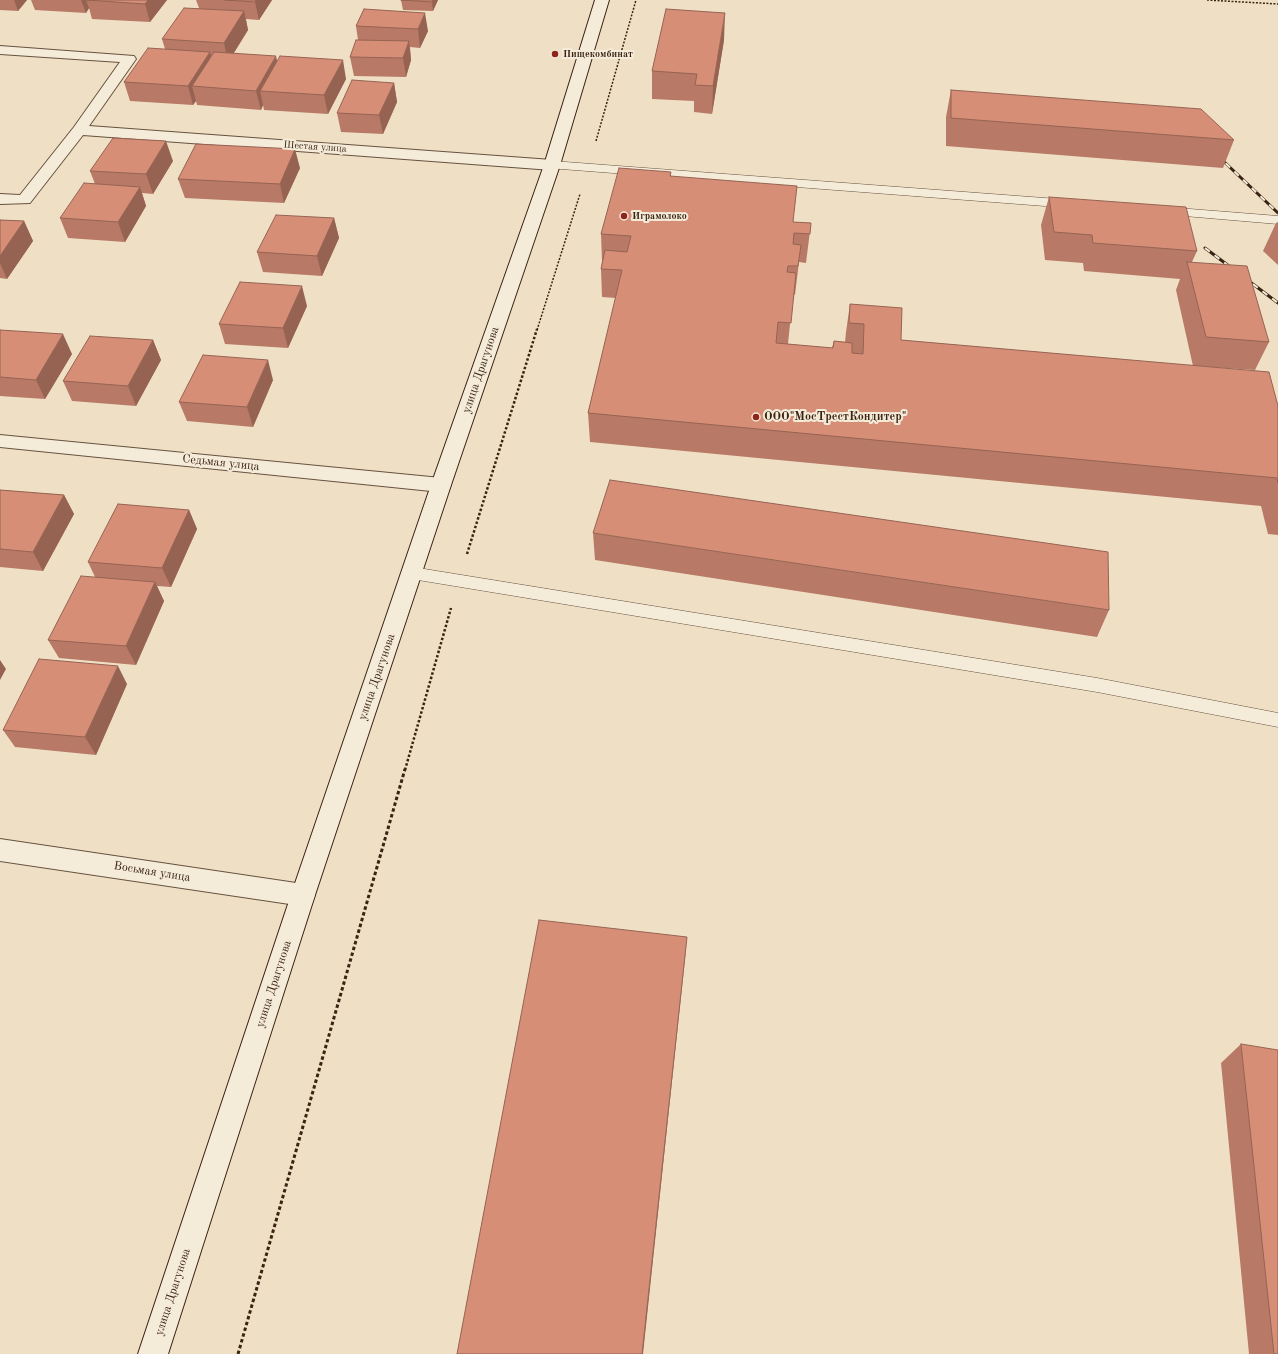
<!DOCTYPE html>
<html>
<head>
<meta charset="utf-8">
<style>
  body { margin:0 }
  canvas { display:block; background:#efe0c5 }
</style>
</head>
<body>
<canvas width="1278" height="1354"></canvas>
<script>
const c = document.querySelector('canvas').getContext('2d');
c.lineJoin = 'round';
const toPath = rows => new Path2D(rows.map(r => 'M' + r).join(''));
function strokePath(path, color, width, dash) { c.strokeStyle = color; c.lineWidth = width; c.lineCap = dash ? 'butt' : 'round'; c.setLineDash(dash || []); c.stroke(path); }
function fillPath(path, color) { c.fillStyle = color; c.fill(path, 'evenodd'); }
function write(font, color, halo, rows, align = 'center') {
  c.font = font + ' "Old Standard TT",serif'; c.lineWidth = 4; c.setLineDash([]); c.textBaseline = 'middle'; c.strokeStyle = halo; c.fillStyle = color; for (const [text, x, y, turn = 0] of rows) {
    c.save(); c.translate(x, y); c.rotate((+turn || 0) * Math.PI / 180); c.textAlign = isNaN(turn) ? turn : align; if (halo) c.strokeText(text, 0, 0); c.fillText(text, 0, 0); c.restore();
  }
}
const pathFar2 = toPath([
  [1207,0,1278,4],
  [596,141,636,0],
  [537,330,580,194]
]);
const pathFar1 = toPath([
  [467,554,537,329],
  [405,770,451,608]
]);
const path = toPath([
  [238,1354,405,769]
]);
const lane = toPath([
  [552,161,1071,200,1077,204,1071,208,548,168,546,165,552,161],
  [1165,207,1278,216,1278,224,1161,214,1159,211,1165,207],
  [412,567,1097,678,1278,713,1278,727,1097,692,412,579,406,577,404,573,406,569,412,567]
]);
const street = toPath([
  [0,46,134,56,136,59,89,126,552,160,557,162,560,165,557,168,552,170,83,135,30,203,0,204,0,194,20,195,74,127,120,62,0,54,0,46],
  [0,435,441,478,448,480,451,485,448,490,441,492,0,447,0,435],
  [0,839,303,884,312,887,315,895,312,903,303,906,0,861,0,839]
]);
const secondary = toPath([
  [595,0,609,0,560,165,451,485,315,895,168,1354,138,1354,291,895,431,485,544,165,595,0]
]);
const rail = toPath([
  [1217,155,1278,213],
  [1205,248,1278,303]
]);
const wall = toPath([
  [0,0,27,0,18,11,0,10],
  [31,0,167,0,150,22,92,19,89,8,86,13,35,10],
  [196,0,272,0,259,20,246,19,248,30,234,53,277,61,346,79,328,114,264,110,263,105,261,110,197,105,196,101,193,105,130,101,124,82,165,49,162,39,199,8],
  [401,0,438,0,433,11,403,10],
  [364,9,428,31,420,48,410,47,411,60,406,77,354,76,350,57,358,40,356,26],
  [724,40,712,114,694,112,694,101,652,99,652,71],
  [394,83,397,102,383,134,341,132,337,113],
  [951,90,1234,140,1223,168,946,146,946,117],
  [173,161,153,194,142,193,146,206,125,242,68,238,60,218,95,184,90,171],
  [300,168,284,203,185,198,178,179],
  [671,172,671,176,793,222,811,223,806,263,799,262,795,295,793,294,788,344,832,348,834,341,845,342,846,332,850,304,901,340,1193,366,1176,290,1180,279,1084,271,1083,263,1045,260,1041,225,1049,197,1197,251,1192,262,1269,342,1255,370,1196,366,1278,406,1278,535,1268,534,1261,506,590,442,588,413,616,298,602,297,601,269,602,262,601,234],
  [334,218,339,238,322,276,263,272,257,252],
  [0,220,24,221,33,241,7,279,0,278],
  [1278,222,1278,265,1263,251,1276,223],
  [307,306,288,348,225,344,219,324],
  [0,331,72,354,45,399,0,396],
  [153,340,161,360,136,406,72,401,63,381],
  [273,380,253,427,187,421,179,402],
  [0,490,64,495,74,514,43,571,0,567],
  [189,510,197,529,171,587,157,586,164,601,136,665,59,658,48,640,95,577,88,562],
  [593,533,1109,610,1097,637,595,560],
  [127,684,96,755,15,747,3,730],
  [1241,1044,1278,1354,1249,1354,1221,1063]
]);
const shadedWall = toPath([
  [14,0,27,0,18,11],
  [81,0,95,0,86,0,89,8,86,13],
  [148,0,167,0,150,22,145,4],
  [256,0,272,0,259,20,255,2],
  [433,0,438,0,433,11,432,2],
  [244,11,248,30,228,62,224,43],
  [425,13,428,31,420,48,418,29],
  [725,13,724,40,712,114,713,86],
  [409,41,411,60,406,77,403,58],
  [210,52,215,71,192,86,196,101,193,105,188,86],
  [276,56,280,75,260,91,263,105,261,110,256,91],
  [343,60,346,79,328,114,324,95],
  [394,83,397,102,383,134,379,115],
  [166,141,173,161,153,194,146,174],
  [295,149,300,168,284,203,280,184],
  [140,187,146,206,125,242,118,222],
  [334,218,339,238,322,276,317,256],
  [24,221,33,241,7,279,0,263,0,256],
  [302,286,307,306,288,348,283,328],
  [63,334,72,354,45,399,36,380],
  [153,340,161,360,136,406,128,386],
  [268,360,273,380,253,427,247,407],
  [64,495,74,514,43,571,33,552],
  [189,510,197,529,171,587,162,568],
  [155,582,164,601,136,665,126,646],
  [0,660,6,669,0,680],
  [118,666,127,684,96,755,85,737],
  [687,937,685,959,643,1354,642,1354]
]);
const building = toPath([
  [86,0,148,0,145,4,86,0],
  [225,0,256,0,255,2,225,0],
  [401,0,433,0,432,2,401,0],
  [184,8,244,11,224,43,162,39,184,8],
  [364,9,425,13,418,29,356,26,364,9],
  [666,9,725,13,713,86,695,85,697,74,652,71,666,9],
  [356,40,409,41,403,58,350,57,356,40],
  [148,48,210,52,188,86,124,82,148,48],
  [214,52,276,56,256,91,192,86,214,52],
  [280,56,343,60,324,95,260,91,280,56],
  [352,80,394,83,379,115,337,113,352,80],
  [951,90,1201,109,1234,140,951,118,951,90],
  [113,138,166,141,146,174,90,171,113,138],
  [196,144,295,149,280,184,178,179,196,144],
  [619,168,671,172,670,176,797,186,793,222,811,223,810,234,794,233,793,244,801,245,798,266,788,266,787,272,796,273,791,323,778,322,776,343,833,348,834,341,852,343,852,353,863,354,864,324,849,323,850,304,902,308,901,340,1269,372,1278,406,1278,483,1277,478,588,413,622,270,601,269,605,250,627,252,631,236,601,234,619,168],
  [84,183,140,187,118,222,60,218,84,183],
  [1049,197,1186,207,1197,251,1093,243,1092,235,1054,232,1049,197],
  [276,215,334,218,317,256,257,252,276,215],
  [0,220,24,221,0,256,0,220],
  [1187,262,1247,266,1269,342,1206,337,1187,262],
  [240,282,302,286,283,328,219,324,240,282],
  [0,330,63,334,36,380,0,377,0,330],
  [90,336,153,340,128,386,63,381,90,336],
  [203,355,268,360,247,407,179,402,203,355],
  [610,480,1108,552,1109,610,593,533,610,480],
  [0,490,64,495,33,552,0,549,0,490],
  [118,504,189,510,162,568,88,562,118,504],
  [81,576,155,582,126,646,48,640,81,576],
  [39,659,118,666,85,737,3,730,39,659],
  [539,920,687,937,642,1354,457,1354,539,920],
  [1241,1044,1278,1050,1278,1354,1274,1354,1241,1044]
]);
const markers = [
  [555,54,4,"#8f2418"],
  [624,216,4,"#8f2418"],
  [756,417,4,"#8f2418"]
];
const farPoinames = [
  ["Пищекомбинат",563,54],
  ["Играмолоко",632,216]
];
const farStreetnames = [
  ["Шестая улица",315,147,4]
];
const streetNames = [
  ["улица Драгунова",481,370,-71],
  ["Седьмая улица",221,463,6],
  ["улица Драгунова",377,677,-71],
  ["Восьмая улица",152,872,9],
  ["улица Драгунова",274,984,-72],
  ["улица Драгунова",173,1292,-72]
];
const poiNames = [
  ["ООО\"МосТрестКондитер\"",764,417]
];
strokePath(lane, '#67523f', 1);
strokePath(street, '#67523f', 2);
strokePath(secondary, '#3a2312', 2);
strokePath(pathFar2, '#3a2312', 1.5, [2, 1.5]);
strokePath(pathFar1, '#3a2312', 2.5, [2.5, 2]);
strokePath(path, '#3a2312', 3, [3.5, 2.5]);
fillPath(lane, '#f5ebd9');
fillPath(street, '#f5ebd9');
fillPath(secondary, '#f5ebd9');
strokePath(rail, '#3a2312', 3);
strokePath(rail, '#f5ebd9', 2, [6]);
fillPath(wall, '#b87a66');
fillPath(shadedWall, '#966353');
fillPath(building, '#d68e77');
strokePath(building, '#966353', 1);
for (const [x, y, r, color] of markers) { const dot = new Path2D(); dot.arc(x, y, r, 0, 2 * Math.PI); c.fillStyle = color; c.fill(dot); strokePath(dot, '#f5ebd9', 1.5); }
write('bold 10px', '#3a2312', '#f5ebd9', farPoinames, 'left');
write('10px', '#3a2312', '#f5ebd9', farStreetnames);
write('12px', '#3a2312', '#f5ebd9', streetNames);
write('bold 12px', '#3a2312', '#f5ebd9', poiNames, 'left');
</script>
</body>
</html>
